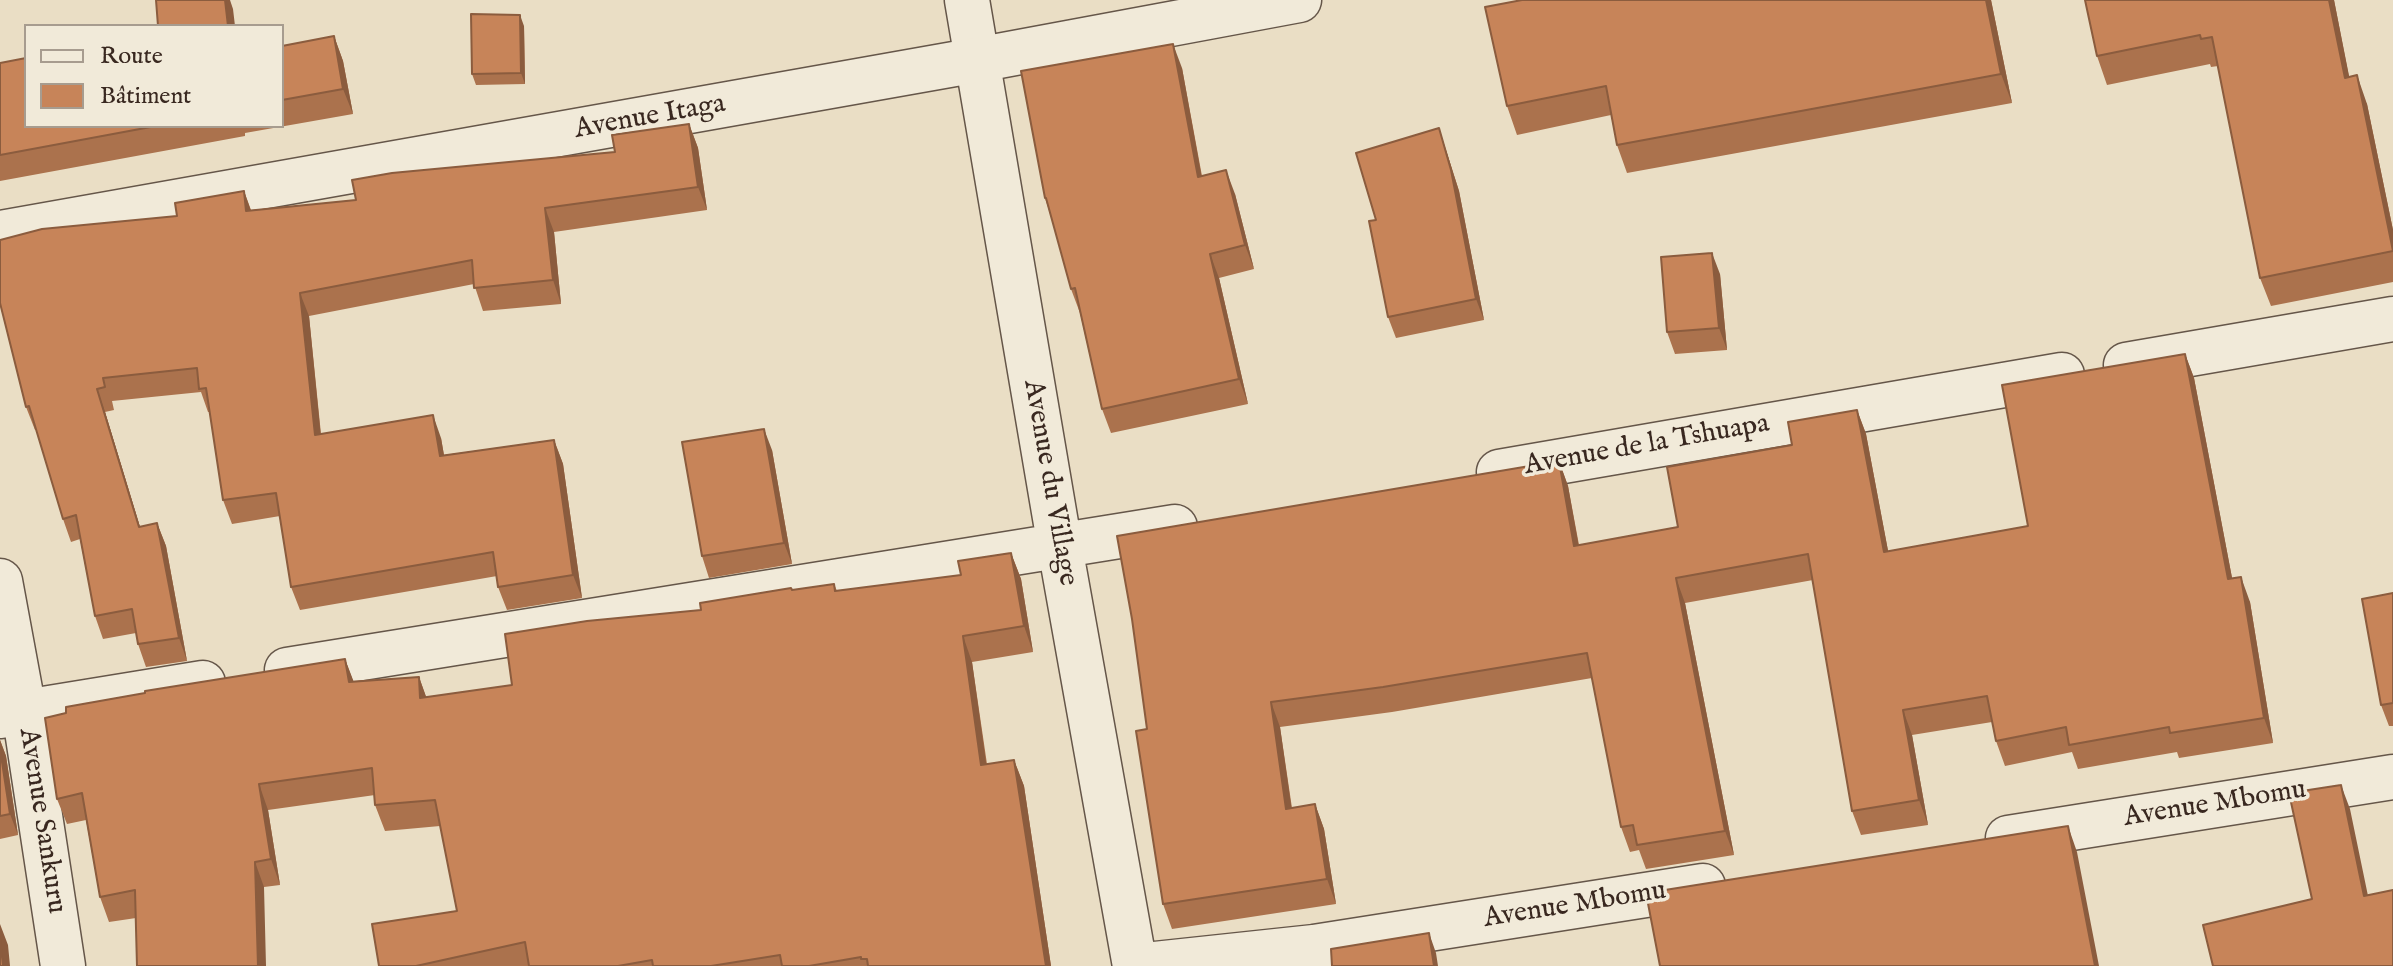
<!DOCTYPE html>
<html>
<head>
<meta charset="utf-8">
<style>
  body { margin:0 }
  #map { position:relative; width:2393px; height:966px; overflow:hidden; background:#eadec5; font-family:"IM FELL English",serif }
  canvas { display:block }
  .legend { position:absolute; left:24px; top:24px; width:260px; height:104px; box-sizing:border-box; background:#f1ead9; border:2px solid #a79c8f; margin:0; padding:10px 14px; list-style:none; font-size:24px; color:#392820 }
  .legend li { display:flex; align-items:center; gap:16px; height:40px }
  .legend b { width:40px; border:2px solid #a79c8f }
</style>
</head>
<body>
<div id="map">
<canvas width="2393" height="966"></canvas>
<ul class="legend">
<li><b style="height:10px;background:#f1ead9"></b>Route</li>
<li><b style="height:22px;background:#c78459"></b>Bâtiment</li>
</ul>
</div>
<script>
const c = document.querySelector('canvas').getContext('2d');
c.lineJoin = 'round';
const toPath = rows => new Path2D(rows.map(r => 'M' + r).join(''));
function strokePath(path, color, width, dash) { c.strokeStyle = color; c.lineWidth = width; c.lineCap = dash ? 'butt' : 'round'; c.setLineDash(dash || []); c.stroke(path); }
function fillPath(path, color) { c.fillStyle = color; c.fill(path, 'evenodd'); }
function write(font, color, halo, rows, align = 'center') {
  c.font = font + ' "IM FELL English",serif'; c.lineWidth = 7; c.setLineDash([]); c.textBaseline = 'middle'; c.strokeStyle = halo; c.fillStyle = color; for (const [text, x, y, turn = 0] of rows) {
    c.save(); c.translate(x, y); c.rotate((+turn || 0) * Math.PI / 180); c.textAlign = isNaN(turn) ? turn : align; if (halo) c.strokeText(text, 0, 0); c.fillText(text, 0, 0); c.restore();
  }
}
const minor = toPath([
  [967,0,1060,547,1135,966],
  [2126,365,2393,319],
  [1499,472,2062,375],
  [0,581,24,711,63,966],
  [287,670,1175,527],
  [0,716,203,683],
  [2008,838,2393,777],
  [1136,966,1314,947,1703,886]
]);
const tertiary = toPath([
  [0,233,977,60,1299,0]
]);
const wall = toPath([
  [1991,0,2012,103,1627,173,1617,145,1611,115,1517,135,1507,106],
  [2334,0,2349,77,2367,104,2393,230,2393,282,2271,306,2260,278,2218,66,2211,67,2210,64,2107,85,2097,56],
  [524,26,525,84,476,85,472,74],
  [334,36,343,61,353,114,245,133,245,136,0,181,0,63,26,126,282,126,282,46],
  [1182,68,1202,176,1235,194,1254,269,1219,278,1248,404,1111,433,1102,409,1080,313,1071,289,1052,220,1045,198],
  [689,124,698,148,707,210,554,232,561,304,483,311,474,284,309,316,321,434,441,438,444,455,554,440,563,464,582,598,507,610,498,587,497,576,300,610,291,587,280,516,232,524,223,500,210,412,208,412,201,392,112,401,114,410,105,412,140,527,157,523,166,546,187,661,146,667,138,644,136,633,103,639,95,616,80,539,71,542,63,519,36,430,35,430,26,407,177,216,244,191,251,210,356,200,615,152],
  [1446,150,1459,191,1484,320,1396,338,1388,317,1376,220],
  [1720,274,1727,350,1675,354,1667,332],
  [2185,354,2194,378,2232,578,2250,602,2273,743,2179,758,2177,752,2078,769,2072,752,2005,766,1996,741,1992,722,1912,735,1928,825,1861,835,1852,811,1813,580,1685,603,1734,855,1646,869,1639,850,1630,852,1621,827,1592,678,1392,712,1280,727,1292,808,1315,804,1324,829,1336,904,1172,929,1163,904,1147,729,1559,461,1568,486,1579,545,1678,527,1792,445,1857,410,1866,434,1888,551,2028,526],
  [772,450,792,564,709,578,702,556],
  [1011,553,1021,579,1033,652,972,662,987,764,1014,760,1024,786,1051,966,379,966,457,911,440,826,385,831,375,805,375,795,268,810,280,885,264,887,136,918,109,922,100,897,86,820,67,824,57,799,345,659,353,681,419,677,426,697,512,685,701,610,792,590,834,584,837,591,961,575],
  [2393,593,2393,726,2389,726,2381,705],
  [0,740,6,756,18,835,0,839]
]);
const shadedWall = toPath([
  [225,0,230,0,233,9,235,26,228,26],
  [1986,0,1991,0,2012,103,2001,74],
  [2329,0,2334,0,2355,106,2345,78],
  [520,15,524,26,525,84,521,73],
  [334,36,343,61,353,114,343,89],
  [1173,44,1182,68,1206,201,1198,177],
  [2357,75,2367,104,2393,230,2393,252],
  [689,124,698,148,707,210,698,187],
  [1439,128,1459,191,1484,320,1476,299],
  [1226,170,1235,194,1254,269,1245,245],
  [244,191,252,214,246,211],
  [545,208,554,232,561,304,553,280],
  [1712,253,1720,274,1727,350,1719,328],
  [1210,254,1219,278,1248,404,1239,379],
  [300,293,309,316,323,458,315,435],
  [2185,354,2194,378,2237,604,2228,579],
  [97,389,105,412,147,550,139,527],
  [1857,410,1866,434,1893,577,1884,552],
  [433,415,441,438,448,479,440,456],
  [764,429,772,450,792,564,784,543],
  [554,440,563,464,582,598,573,575],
  [1559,461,1568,486,1583,570,1574,546],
  [157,523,166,546,187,661,179,638],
  [1011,553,1021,579,1033,652,1024,626],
  [2241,577,2250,602,2273,743,2264,718],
  [1676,578,1685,603,1734,855,1725,831],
  [963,636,972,662,990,791,981,765],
  [345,659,355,685,349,682],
  [419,677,428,702,420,698],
  [1271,702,1280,727,1295,833,1286,809],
  [1903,710,1912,735,1928,825,1919,800],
  [0,740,6,756,18,835,10,814,0,749],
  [1014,760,1024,786,1051,966,1046,966],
  [259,784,268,810,280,885,271,859],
  [2341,785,2350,809,2373,920,2364,896],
  [1315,804,1324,829,1336,904,1327,879],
  [2068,826,2077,852,2099,966,2095,966],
  [255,862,264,887,266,966,258,966],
  [0,924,8,945,10,966,3,966,0,939],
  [1429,933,1436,953,1438,966,1434,966]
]);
const building = toPath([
  [156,0,225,0,228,26,158,26,156,0],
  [1522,0,1986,0,2001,74,1617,145,1606,86,1507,106,1485,7,1522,0],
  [2085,0,2329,0,2345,78,2357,75,2393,251,2260,278,2212,37,2201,39,2200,35,2097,56,2085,0],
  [471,14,520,15,521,73,472,74,471,14],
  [334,36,343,89,282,100,282,46,334,36],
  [1173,44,1198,177,1226,170,1245,245,1210,254,1239,379,1102,409,1075,288,1071,289,1046,198,1045,198,1021,71,1173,44],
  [26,58,26,126,156,126,0,155,0,63,26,58],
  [689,124,698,187,545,208,553,280,474,288,472,260,300,293,315,435,433,415,440,456,554,440,573,575,498,587,493,552,291,587,276,493,223,500,206,388,199,389,197,368,103,378,105,387,97,389,139,527,157,523,179,638,138,644,132,609,95,616,76,515,63,519,29,406,26,407,0,303,0,240,42,229,177,216,175,203,244,191,246,211,356,200,352,180,392,173,615,152,612,135,689,124],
  [1439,128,1451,170,1476,299,1388,317,1369,221,1376,220,1356,153,1439,128],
  [1712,253,1719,328,1667,332,1661,257,1712,253],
  [2185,354,2228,579,2241,577,2264,718,2170,733,2169,727,2069,745,2066,727,1996,741,1987,696,1903,710,1919,800,1852,811,1808,554,1676,578,1725,831,1637,845,1633,825,1621,827,1587,653,1383,687,1271,702,1286,809,1315,804,1327,879,1163,904,1136,731,1147,729,1132,619,1117,536,1559,461,1574,546,1678,527,1667,467,1792,445,1788,422,1857,410,1884,552,2028,526,2002,385,2185,354],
  [764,429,784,543,702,556,682,442,764,429],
  [1011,553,1024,626,963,636,981,765,1014,760,1046,966,868,966,867,959,861,959,861,957,809,966,782,966,780,955,711,966,653,966,652,960,618,966,529,966,525,942,416,966,379,966,372,924,457,911,435,800,375,805,372,768,259,784,271,859,255,862,258,966,137,966,135,890,100,897,82,793,57,799,45,718,66,713,66,707,145,693,145,691,345,659,349,682,419,677,420,698,512,685,505,634,587,621,701,610,700,603,791,588,792,590,834,584,835,591,961,575,958,561,1011,553],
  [2393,593,2393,703,2381,705,2362,599,2393,593],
  [0,749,10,814,0,816,0,749],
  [2341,785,2364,896,2393,890,2393,966,2213,966,2203,925,2312,899,2289,793,2341,785],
  [2068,826,2095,966,1660,966,1646,893,2068,826],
  [1429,933,1434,966,1332,966,1331,949,1429,933],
  [0,939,3,966,0,966,0,939]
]);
const streetNames = [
  ["Avenue Itaga",650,118,-10],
  ["Avenue de la Tshuapa",1647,446,-10],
  ["Avenue du Village",1049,483,80],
  ["Avenue Mbomu",2215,805,-9],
  ["Avenue Sankuru",41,821,81],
  ["Avenue Mbomu",1575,906,-9]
];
strokePath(minor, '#655649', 47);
strokePath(tertiary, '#655649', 47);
strokePath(minor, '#f1ead9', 44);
strokePath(tertiary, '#f1ead9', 44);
fillPath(wall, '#ab724d');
fillPath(shadedWall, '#8b5c3e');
fillPath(building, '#c78459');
strokePath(building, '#8b5c3e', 2);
write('28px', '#392820', '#f1ead9', streetNames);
</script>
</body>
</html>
